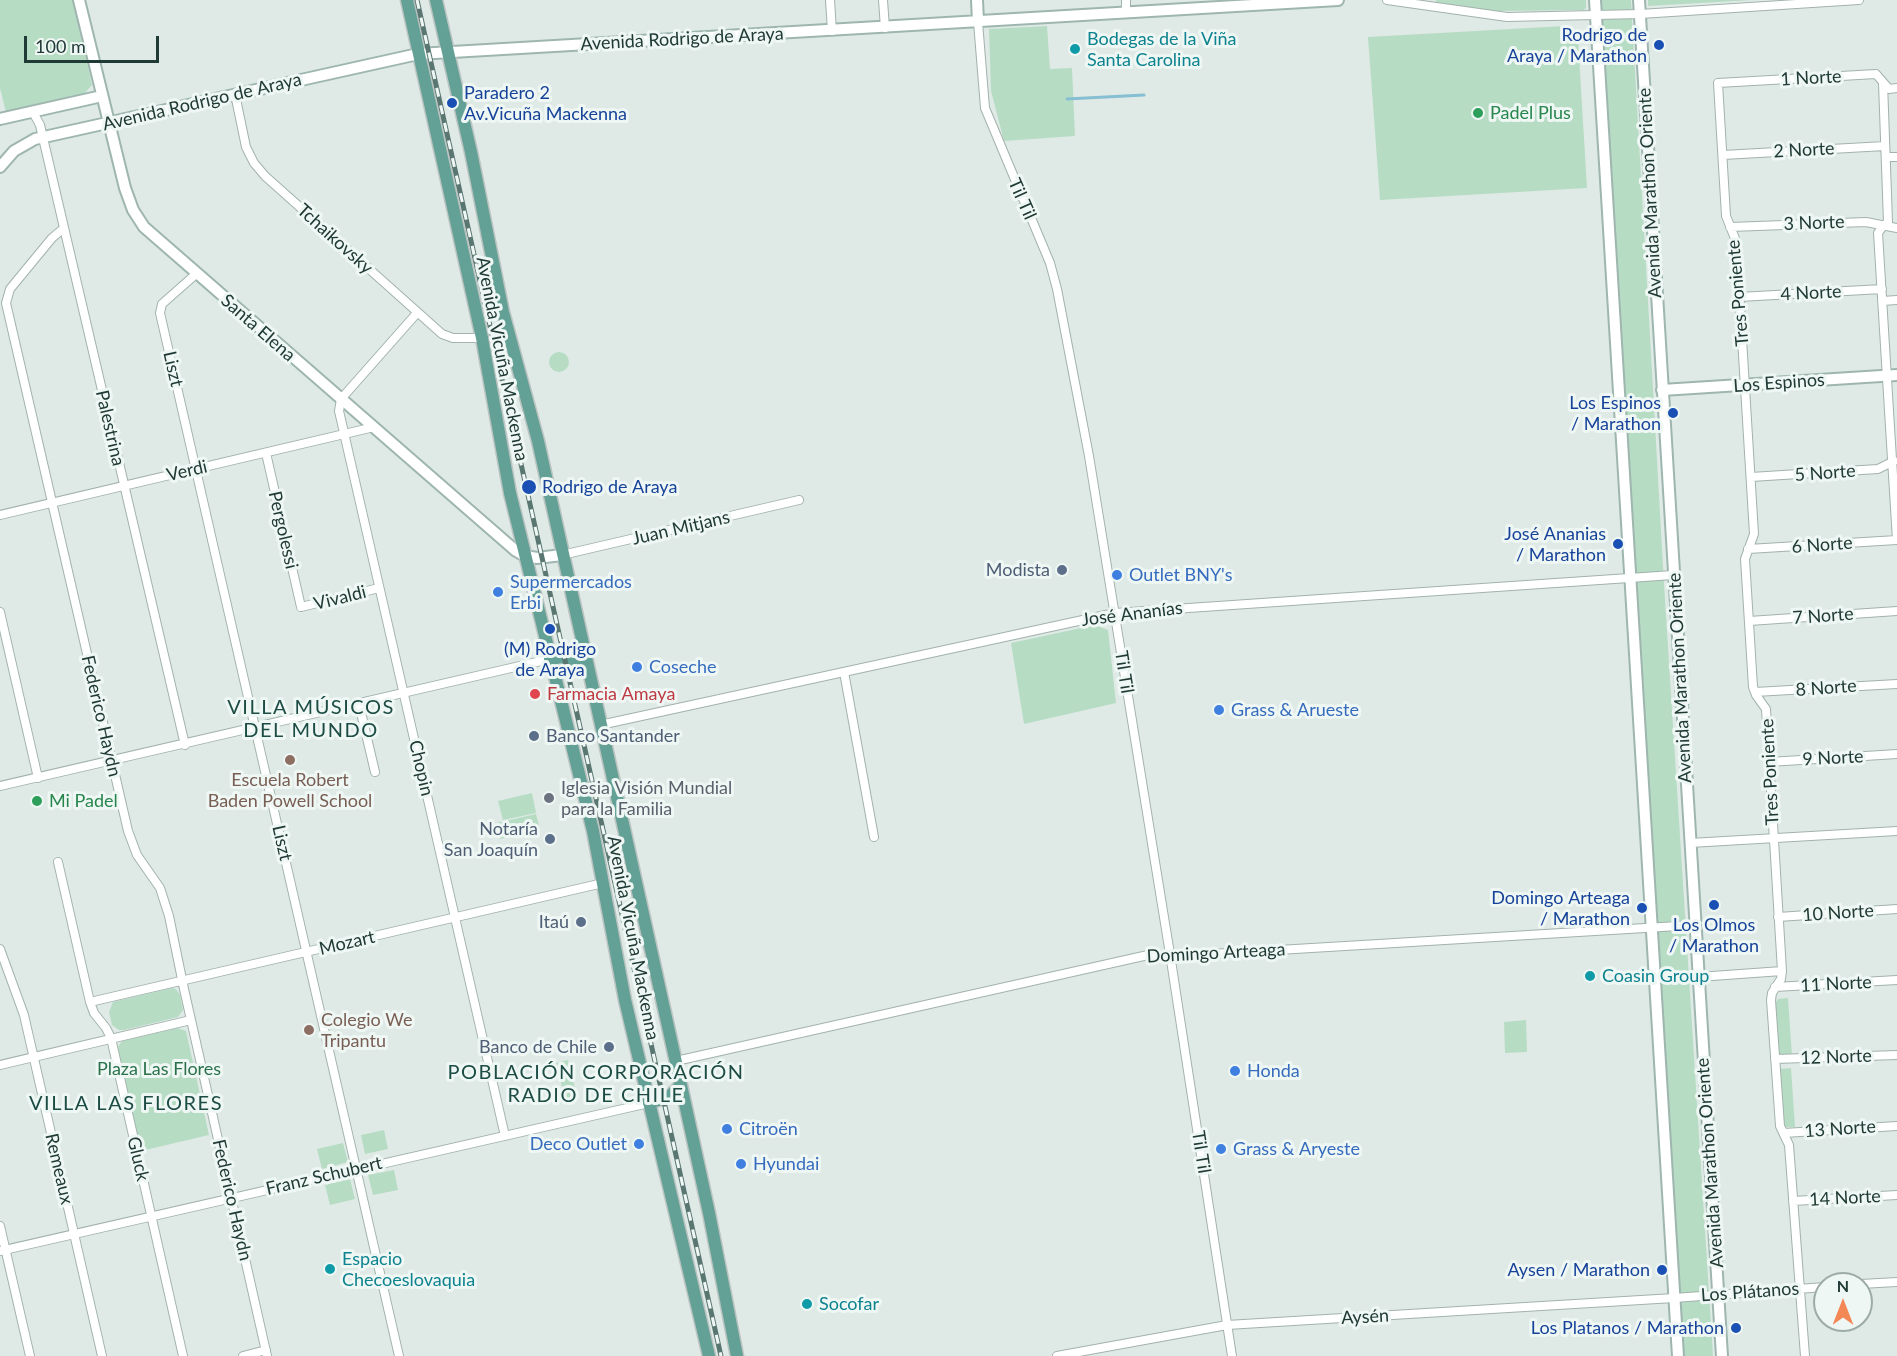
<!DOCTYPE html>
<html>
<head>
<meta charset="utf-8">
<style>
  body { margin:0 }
  #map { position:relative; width:1897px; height:1356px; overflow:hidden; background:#dfeae6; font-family:Lato,sans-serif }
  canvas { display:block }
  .north { position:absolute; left:1813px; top:1272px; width:60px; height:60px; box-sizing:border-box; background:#eff7f4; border:2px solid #9caba8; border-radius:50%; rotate:0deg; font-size:16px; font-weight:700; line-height:24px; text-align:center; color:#203a35 }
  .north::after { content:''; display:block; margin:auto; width:21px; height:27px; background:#f38755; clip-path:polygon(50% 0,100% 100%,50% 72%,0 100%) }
  .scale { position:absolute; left:24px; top:36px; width:135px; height:27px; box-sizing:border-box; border:3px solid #203a35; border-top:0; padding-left:8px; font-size:18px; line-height:21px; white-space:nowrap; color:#203a35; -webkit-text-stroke:4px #eff7f4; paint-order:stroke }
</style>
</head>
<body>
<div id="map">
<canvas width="1897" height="1356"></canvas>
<div class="north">N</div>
<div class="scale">100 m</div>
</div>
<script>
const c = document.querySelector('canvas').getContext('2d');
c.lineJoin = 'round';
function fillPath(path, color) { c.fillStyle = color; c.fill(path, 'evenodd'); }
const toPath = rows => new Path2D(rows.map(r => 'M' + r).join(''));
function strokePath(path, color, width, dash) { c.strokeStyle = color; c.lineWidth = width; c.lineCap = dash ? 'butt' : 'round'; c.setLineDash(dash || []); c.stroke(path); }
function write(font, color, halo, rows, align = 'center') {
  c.font = font + ' Lato,sans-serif'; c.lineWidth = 6; c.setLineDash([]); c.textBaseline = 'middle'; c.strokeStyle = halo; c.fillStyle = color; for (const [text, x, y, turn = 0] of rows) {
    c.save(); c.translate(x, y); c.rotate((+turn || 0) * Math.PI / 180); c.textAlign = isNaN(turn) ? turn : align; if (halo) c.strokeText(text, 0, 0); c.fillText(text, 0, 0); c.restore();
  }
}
const green = toPath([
  [0,0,73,0,92,85,84,94,6,112,0,88],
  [1436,0,1586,0,1586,8,1584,10,1497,11,1436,4],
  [1599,0,1631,0,1664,584,1713,1356,1681,1356],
  [1648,0,1753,0,1648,6],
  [1047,26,1050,69,1072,68,1075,136,1004,141,991,91,989,29],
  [1564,26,1578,39,1587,188,1380,200,1368,37],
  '549 362a10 10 0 1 1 20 0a10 10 0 1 1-20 0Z',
  [1095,625,1108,630,1116,703,1024,724,1011,643],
  [532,793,536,813,503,820,498,801],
  [536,814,540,829,500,839,496,823],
  [172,988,176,989,180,995,183,1010,178,1017,124,1030,119,1030,112,1025,109,1012,113,1002],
  [1788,998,1792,1056,1779,1057,1775,1004,1778,999],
  [1526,1020,1527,1052,1505,1053,1504,1022],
  [178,1028,186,1031,209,1135,141,1151,118,1047,122,1041],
  [568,1060,578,1100,566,1103,556,1063],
  [1791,1068,1795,1127,1785,1127,1782,1122,1778,1069],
  [384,1130,388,1149,365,1154,361,1135],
  [343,1143,348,1162,322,1169,317,1149],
  [394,1170,398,1190,373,1195,368,1175],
  [350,1179,355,1199,330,1205,325,1185]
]);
const stream = toPath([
  [1067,99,1144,95]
]);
const street = toPath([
  [830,0,832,31],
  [883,0,885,28],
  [1126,0,1126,12],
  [1387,0,1507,17,1640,14,1859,0],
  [978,22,985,108,1050,263,1057,289,1089,456,1170,954,1232,1356],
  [235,94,246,147,254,163,265,176,442,334,453,338,482,338],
  [33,112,40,125,185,745],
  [1723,155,1885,146],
  [1886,157,1897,157],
  [1730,227,1866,222,1897,228],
  [64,228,52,238,10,289,6,303,128,831,137,855,160,888,169,916,184,989,267,1356],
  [196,274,162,304,160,313,399,1356],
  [1739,297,1882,289],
  [1882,301,1897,300],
  [417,313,341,399,339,411,505,1136],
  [266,453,301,607,379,588],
  [1751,477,1878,469,1894,461],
  [0,515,374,427],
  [1748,549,1897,540,1878,233,1883,226,1888,222,1883,83],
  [562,555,799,500],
  [0,612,38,778],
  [1749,621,1897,611],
  [844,672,874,837],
  [1755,692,1897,684],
  [359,704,375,772],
  [600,725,1115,613,1673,575],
  [1769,762,1897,754],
  [0,786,550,659],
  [1690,843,1897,831],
  [58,862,90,1002,94,1013,106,1028,111,1038,183,1356],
  [1778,917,1897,909],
  [0,949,24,1015,102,1356],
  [1698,977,1782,971],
  [1775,987,1897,980],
  [90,1002,603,883],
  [1775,1059,1897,1055],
  [676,1061,1148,955,1195,955,1695,925],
  [0,1065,191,1020],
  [1784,1133,1897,1126],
  [1793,1201,1897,1195],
  [0,1226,30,1356],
  [0,1251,649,1103],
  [1861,1284,1897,1282],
  [243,1356,266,1350],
  [1057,1356,1227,1325,1674,1298,1825,1287],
  [1805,1356,1789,1145,1780,1126,1771,1000,1772,993,1781,979,1782,971,1766,709,1756,695,1753,687,1745,559,1754,534,1736,241,1726,216,1718,83,1876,74,1889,89,1897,88]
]);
const secondary = toPath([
  [79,0,125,188,133,210,144,227,516,551,525,556,537,558,562,555],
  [977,0,978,22],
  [1595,0,1678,1356],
  [1639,0,1722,1356],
  [0,119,102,96],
  [0,167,14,151,35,139,418,54,1338,0],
  [1662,390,1897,375]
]);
const primary = toPath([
  [407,0,482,338,510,493,593,831,625,1000,709,1356],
  [436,0,471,152,503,312,538,441,681,1085,709,1213,737,1356],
  [550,659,561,657,573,660,588,670],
  [649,1103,670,1096,681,1085]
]);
const rail = toPath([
  [417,0,721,1356]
]);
const markers = [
  [1659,45,6,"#1a4fb4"],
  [1075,49,6,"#0f9aa8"],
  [452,103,6,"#1a4fb4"],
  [1478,113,6,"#2e9e5b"],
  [1673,413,6,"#1a4fb4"],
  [529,487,8,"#1a4fb4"],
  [1618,544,6,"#1a4fb4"],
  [1062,570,6,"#5c6f8a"],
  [1117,575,6,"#3f7fe0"],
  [498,592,6,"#3f7fe0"],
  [550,629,6,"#1a4fb4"],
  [637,667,6,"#3f7fe0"],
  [535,694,6,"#e0444e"],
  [1219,710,6,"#3f7fe0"],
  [534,736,6,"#5c6f8a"],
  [290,760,6,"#8d6e63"],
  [549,798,6,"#6b7280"],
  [37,801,6,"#2e9e5b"],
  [550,839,6,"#5c6f8a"],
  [1714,905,6,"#1a4fb4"],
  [1642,908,6,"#1a4fb4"],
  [581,922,6,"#5c6f8a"],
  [1590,976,6,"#0f9aa8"],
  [309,1030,6,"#8d6e63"],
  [609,1047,6,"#5c6f8a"],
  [1235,1071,6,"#3f7fe0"],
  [727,1129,6,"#3f7fe0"],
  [639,1144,6,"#3f7fe0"],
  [1221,1149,6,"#3f7fe0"],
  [741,1164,6,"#3f7fe0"],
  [330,1269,6,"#0f9aa8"],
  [1662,1270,6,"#1a4fb4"],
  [807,1304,6,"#0f9aa8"],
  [1736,1328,6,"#1a4fb4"]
];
const transitNames = [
  ["Rodrigo de",1647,35],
  ["Araya / Marathon",1647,56],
  ["Paradero 2",464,93,"left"],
  ["Av.Vicuña Mackenna",464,114,"left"],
  ["Los Espinos",1661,403],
  ["/ Marathon",1661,424],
  ["Rodrigo de Araya",542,487,"left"],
  ["José Ananias",1606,534],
  ["/ Marathon",1606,555],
  ["(M) Rodrigo",550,649,"center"],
  ["de Araya",550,670,"center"],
  ["Domingo Arteaga",1630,898],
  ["/ Marathon",1630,919],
  ["Los Olmos",1714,925,"center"],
  ["/ Marathon",1714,946,"center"],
  ["Aysen / Marathon",1650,1270],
  ["Los Platanos / Marathon",1724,1328]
];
const streetNames = [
  ["Avenida Rodrigo de Araya",682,39,-3],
  ["1 Norte",1811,78,-3],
  ["Avenida Rodrigo de Araya",202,102,-13],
  ["2 Norte",1804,150,-3],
  ["Avenida Marathon Oriente",1650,193,-93],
  ["Til Til",1022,199,66],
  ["3 Norte",1814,223,-2],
  ["Tchaikovsky",335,239,42],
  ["Tres Poniente",1738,293,-95],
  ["4 Norte",1811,293,-3],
  ["Santa Elena",258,328,41],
  ["Avenida Vicuña Mackenna",502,359,79],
  ["Liszt",173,369,77],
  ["Los Espinos",1779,383,-4],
  ["Palestrina",110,428,77],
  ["Verdi",187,471,-13],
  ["5 Norte",1825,473,-4],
  ["Juan Mitjans",681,528,-13],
  ["Pergolessi",283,530,77],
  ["6 Norte",1822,545,-4],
  ["Vivaldi",340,598,-14],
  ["José Ananías",1132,614,-7],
  ["7 Norte",1823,616,-4],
  ["Til Til",1124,672,81],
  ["Avenida Marathon Oriente",1680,678,-93],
  ["8 Norte",1826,688,-4],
  ["Federico Haydn",101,716,77],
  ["9 Norte",1833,758,-3],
  ["Chopin",421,768,77],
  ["Tres Poniente",1770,772,-93],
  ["Liszt",282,843,77],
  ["10 Norte",1838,913,-4],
  ["Avenida Vicuña Mackenna",633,938,79],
  ["Mozart",347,943,-13],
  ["Domingo Arteaga",1216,953,-3],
  ["11 Norte",1836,984,-3],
  ["12 Norte",1836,1057,-2],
  ["13 Norte",1840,1129,-4],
  ["Til Til",1201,1152,81],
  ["Gluck",138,1159,77],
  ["Avenida Marathon Oriente",1710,1163,-94],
  ["Remeaux",59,1169,77],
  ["Franz Schubert",324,1176,-13],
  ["14 Norte",1845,1198,-3],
  ["Federico Haydn",232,1200,77],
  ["Los Plátanos",1750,1292,-4],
  ["Aysén",1365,1317,-3]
];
const cultureNames = [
  ["Bodegas de la Viña",1087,39],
  ["Santa Carolina",1087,60],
  ["Coasin Group",1602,976],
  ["Espacio",342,1259],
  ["Checoeslovaquia",342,1280],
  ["Socofar",819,1304]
];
const leisureNames = [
  ["Padel Plus",1490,113],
  ["Mi Padel",49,801]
];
const serviceNames = [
  ["Modista",1050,570],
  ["Banco Santander",546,736,"left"],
  ["Notaría",538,829],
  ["San Joaquín",538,850],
  ["Itaú",569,922],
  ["Banco de Chile",597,1047]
];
const shopNames = [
  ["Outlet BNY's",1129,575],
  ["Supermercados",510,582],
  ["Erbi",510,603],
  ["Coseche",649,667],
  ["Grass & Arueste",1231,710],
  ["Honda",1247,1071],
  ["Citroën",739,1129],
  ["Deco Outlet",627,1144,"right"],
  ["Grass & Aryeste",1233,1149],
  ["Hyundai",753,1164]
];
const healthNames = [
  ["Farmacia Amaya",547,694]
];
const educationNames = [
  ["Escuela Robert",290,780],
  ["Baden Powell School",290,801],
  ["Colegio We",321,1020,"left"],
  ["Tripantu",321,1041,"left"]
];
const worshipNames = [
  ["Iglesia Visión Mundial",561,788],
  ["para la Familia",561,809]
];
const parkNames = [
  ["Plaza Las Flores",159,1069]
];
const neighbourhoodNames = [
  ["VILLA MÚSICOS",311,708],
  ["DEL MUNDO",311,731],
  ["POBLACIÓN CORPORACIÓN",596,1073],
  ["RADIO DE CHILE",596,1096],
  ["VILLA LAS FLORES",126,1104]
];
fillPath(green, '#b7dcc4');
strokePath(stream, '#86bfd1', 3);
strokePath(street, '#a2b2ad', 10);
strokePath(secondary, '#9eb6af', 14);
strokePath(primary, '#bcc4c2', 15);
strokePath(street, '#fff', 8);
strokePath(secondary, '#fff', 10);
strokePath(primary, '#63a095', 12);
strokePath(rail, '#5a7671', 5);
strokePath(rail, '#eff7f4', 3, [9]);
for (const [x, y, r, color] of markers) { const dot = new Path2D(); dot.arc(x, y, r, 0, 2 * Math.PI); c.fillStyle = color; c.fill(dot); strokePath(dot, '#eff7f4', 2); }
write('18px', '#164399', '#eff7f4', transitNames, 'right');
write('18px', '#203a35', '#eff7f4', streetNames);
write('18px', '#0d838f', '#eff7f4', cultureNames, 'left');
write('18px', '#27864d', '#eff7f4', leisureNames, 'left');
write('18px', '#4e5e75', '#eff7f4', serviceNames, 'right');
write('18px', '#366cbe', '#eff7f4', shopNames, 'left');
write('18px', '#be3a42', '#eff7f4', healthNames, 'left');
write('18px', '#785e54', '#eff7f4', educationNames);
write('18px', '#5b616d', '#eff7f4', worshipNames, 'left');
write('18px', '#2a714b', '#eff7f4', parkNames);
c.letterSpacing = '1.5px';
write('20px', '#1c4c44', '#eff7f4', neighbourhoodNames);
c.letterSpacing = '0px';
</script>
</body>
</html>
